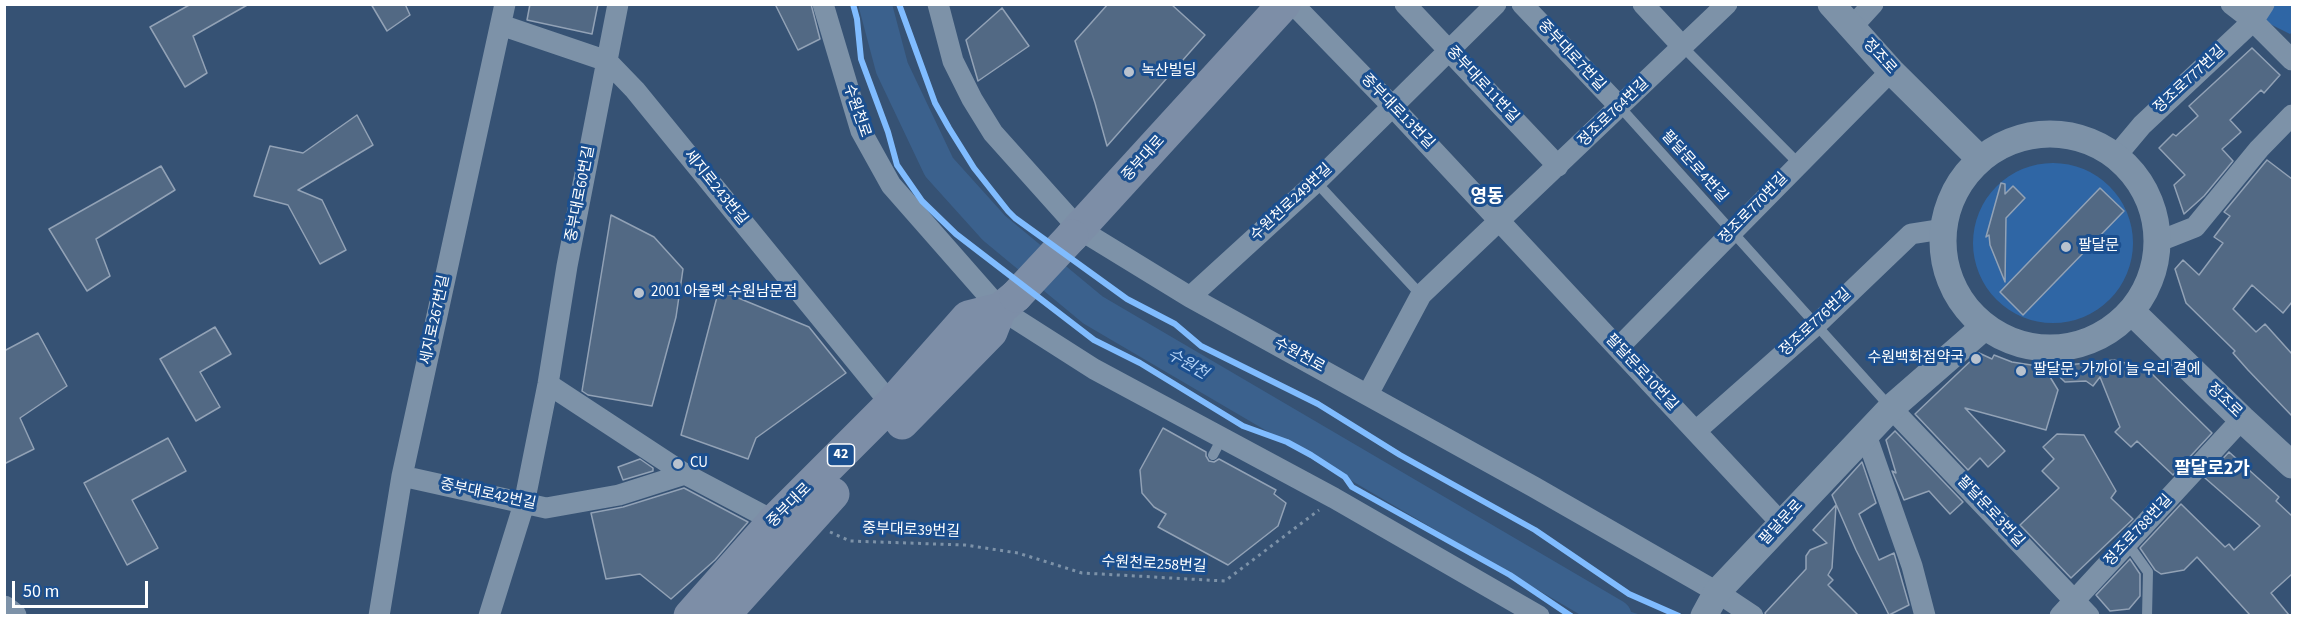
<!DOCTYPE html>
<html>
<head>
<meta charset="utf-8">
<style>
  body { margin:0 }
  #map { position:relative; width:2297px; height:620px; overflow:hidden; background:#365274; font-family:"Source Sans 3",sans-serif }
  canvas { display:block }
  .frame { position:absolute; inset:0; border:6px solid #fff; pointer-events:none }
  .scale { position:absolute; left:12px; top:581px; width:136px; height:27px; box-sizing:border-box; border:3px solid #fff; border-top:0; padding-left:8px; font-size:18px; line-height:21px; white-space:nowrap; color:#fff; -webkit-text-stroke:4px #1b4f8f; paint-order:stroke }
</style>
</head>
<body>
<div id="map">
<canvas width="2297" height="620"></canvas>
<div class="frame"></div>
<div class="scale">50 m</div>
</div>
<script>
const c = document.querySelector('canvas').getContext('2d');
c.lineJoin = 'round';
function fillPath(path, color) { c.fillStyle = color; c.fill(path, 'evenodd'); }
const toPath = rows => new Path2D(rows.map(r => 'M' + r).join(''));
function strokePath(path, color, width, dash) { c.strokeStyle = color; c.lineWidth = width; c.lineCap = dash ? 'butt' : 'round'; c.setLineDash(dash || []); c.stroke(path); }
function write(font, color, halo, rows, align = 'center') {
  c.font = font + ' "Source Sans 3","Noto Sans KR",sans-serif'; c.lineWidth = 6; c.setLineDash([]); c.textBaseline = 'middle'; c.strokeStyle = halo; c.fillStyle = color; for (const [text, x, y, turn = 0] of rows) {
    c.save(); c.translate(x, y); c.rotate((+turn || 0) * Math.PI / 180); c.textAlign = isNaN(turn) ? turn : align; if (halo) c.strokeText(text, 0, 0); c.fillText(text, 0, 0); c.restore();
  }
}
const green = toPath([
  [2274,5,2292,5,2292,32,2290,34,2262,20],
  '1973 243a80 80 0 1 1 160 0a80 80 0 1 1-160 0Z'
]);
const water = toPath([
  [1518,547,1582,589,1619,608,1641,615,1597,615,1589,612,1511,564]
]);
const river = toPath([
  [875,4,892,68,939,167,994,228,1093,310,1615,616]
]);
const building = toPath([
  [191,4,249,4,193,36,207,73,185,87,150,27,191,4],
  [371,4,405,4,410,15,387,31,371,4],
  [530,4,598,4,592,34,527,20,530,4],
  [775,4,811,4,820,39,798,50,775,4],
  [1108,4,1171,4,1205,35,1107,146,1095,103,1075,41,1108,4],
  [1002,8,1029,46,978,81,966,40,1002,8],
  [2252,48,2280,75,2264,93,2261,90,2230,120,2241,132,2222,149,2233,161,2204,196,2184,214,2174,185,2185,175,2159,148,2173,134,2176,136,2198,116,2189,106,2252,48],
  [357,115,373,145,298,190,322,200,346,250,320,264,288,205,254,196,270,146,303,153,357,115],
  [2267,160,2292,179,2292,302,2283,313,2252,285,2233,309,2256,332,2265,324,2292,354,2292,416,2248,370,2233,353,2235,351,2186,303,2175,269,2183,260,2199,275,2223,243,2214,237,2230,216,2224,212,2267,160],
  [161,166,175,190,96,239,110,276,87,291,49,229,161,166],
  [2001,183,2005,184,2005,194,2013,186,2025,198,2006,218,2005,282,1990,245,1989,235,1986,237,2001,183],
  [2100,188,2124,211,2023,315,2000,292,2100,188],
  [611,215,654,237,683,269,676,317,652,406,588,395,582,391,611,215],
  [718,293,731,295,809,327,846,373,756,438,748,459,681,435,718,293],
  [215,327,231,354,200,372,220,407,196,421,160,359,215,327],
  [38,333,67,386,20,418,34,449,4,464,4,351,38,333],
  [1979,353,1992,359,1994,355,2012,362,2044,367,2058,390,2046,430,1965,408,2005,451,1988,467,1980,458,1968,470,1915,414,1979,353],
  [2114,360,2146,368,2212,433,2173,475,2137,441,2131,447,2115,432,2120,427,2100,377,2093,386,2086,381,2065,382,2049,367,2114,360],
  [1163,428,1206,452,1206,456,1209,461,1214,462,1219,459,1276,490,1274,494,1286,503,1278,526,1228,565,1158,527,1166,514,1154,507,1142,493,1140,470,1163,428],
  [1895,431,1963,502,1950,514,1929,491,1904,500,1892,471,1896,473,1886,440,1895,431],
  [2057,434,2084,435,2116,491,2111,498,2133,519,2071,578,2020,525,2059,488,2042,471,2054,459,2043,447,2057,434],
  [168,438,186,471,132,500,158,548,127,565,84,483,168,438],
  [2229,452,2279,497,2276,501,2292,516,2292,574,2271,593,2289,615,2250,615,2197,557,2184,570,2161,574,2155,570,2140,548,2181,504,2225,547,2229,544,2234,550,2260,526,2205,478,2229,452],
  [640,459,653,468,653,471,623,480,618,467,640,459],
  [1862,462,1876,503,1859,514,1879,560,1894,553,1909,605,1889,615,1856,550,1832,495,1862,462],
  [684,488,748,522,715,560,671,599,640,574,606,579,591,513,623,507,684,488],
  [1836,505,1832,568,1828,575,1833,580,1828,585,1858,615,1766,615,1765,613,1806,569,1806,556,1810,550,1827,543,1813,530,1836,505],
  [2130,559,2140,574,2140,596,2129,609,2110,611,2096,595,2130,559]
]);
const path = toPath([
  [853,4,857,19,861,57],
  [899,4,935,103,949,128,974,168,1008,211,1038,235],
  [864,67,891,142],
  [973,246,1005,271],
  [1080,265,1127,299,1175,324,1201,346,1318,404,1400,455,1535,530,1629,594,1679,616],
  [1044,301,1094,340,1140,363,1218,411],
  [1247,427,1287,442,1345,477,1350,484],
  [830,532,850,541,965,545,1018,553,1082,573,1225,581,1319,510],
  [1557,607,1571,616]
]);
const service = toPath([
  [1683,47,1799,164],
  [1620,107,1891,408],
  [1316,182,1421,295],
  [1213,455,1222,438],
  [2128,544,2148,572,2147,616]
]);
const minor = toPath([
  [823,4,861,131,891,185,1000,309,1094,369,1334,498,1539,616],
  [938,4,953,61,972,99,993,133,1079,229,1190,297,1534,487,1717,592,1753,616],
  [1293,4,1392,106,1782,524],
  [1405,4,1558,166],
  [1522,4,1620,107],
  [1643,4,1683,47],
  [2231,4,2253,21,2292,60],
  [501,25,607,61,635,90,891,404],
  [1852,27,1873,4],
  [2116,156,2142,125,2253,21,2264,4],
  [2157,242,2195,227,2259,149,2292,115],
  [1190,297,1316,182,1496,4],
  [1618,348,1891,71],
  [548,384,685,474],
  [1368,394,1421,295,1727,4],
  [1891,408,2089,616],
  [1696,431,1816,325,1911,234,1943,229],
  [1866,435,1912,566,1925,616],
  [402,476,546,508,619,495,685,474,774,521],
  [379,616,402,476,505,4],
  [489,616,524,504,548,384,567,266,618,4],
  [2060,616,2242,419]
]);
const tertiary = toPath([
  [1831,4,1891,71,1980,159],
  '1943 241a107 107 0 1 1 214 0a107 107 0 1 1-214 0Z',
  [2131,311,2242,419,2292,465],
  [4,609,13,616],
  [1704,616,1717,592,1891,408,1984,327]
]);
const primary = toPath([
  [1072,236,1284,4],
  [902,423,991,332,1000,309],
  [690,616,774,521,891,404,968,317,1000,309,1016,296],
  [723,616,833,494]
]);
const primaryBridge = toPath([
  [1016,296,1072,236]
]);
const cycleway = toPath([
  [853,4,857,19,861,59,888,132,897,165,922,201,956,234,1094,340,1140,363,1243,426,1287,442,1311,455,1345,477,1352,487,1510,575,1571,616],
  [899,4,935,103,949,128,974,168,1008,211,1015,218,1127,299,1175,324,1201,346,1318,404,1400,455,1535,530,1629,594,1679,616]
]);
const markers = [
  [1129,72,6,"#b9c2ce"],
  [2066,247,6,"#b9c2ce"],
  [639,293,6,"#b9c2ce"],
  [1976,359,6,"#b9c2ce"],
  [2021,371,6,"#b9c2ce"],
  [678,464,6,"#b9c2ce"]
];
const shields = [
  [841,455,27]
];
const shieldNames = [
  ["42",841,455]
];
const streetNames = [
  ["중부대로7번길",1571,56,47],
  ["정조로",1879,57,48],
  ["정조로777번길",2190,80,-43],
  ["중부대로11번길",1482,85,47],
  ["수원천로",856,111,71],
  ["중부대로13번길",1397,112,46],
  ["정조로764번길",1614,113,-44],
  ["중부대로",1144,159,-48],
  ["팔달문로4번길",1694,167,48],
  ["세지로243번길",715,188,51],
  ["중부대로60번길",581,194,-79],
  ["수원천로249번길",1292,203,-43],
  ["정조로770번길",1754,209,-46],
  ["세지로267번길",436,320,-78],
  ["정조로776번길",1816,323,-43],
  ["수원천로",1299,356,29],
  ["팔달문로10번길",1641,373,47],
  ["정조로",2224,401,44],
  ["중부대로42번길",488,495,12],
  ["중부대로",790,506,-45],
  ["팔달문로3번길",1990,512,47],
  ["팔달문로",1782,523,-47],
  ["중부대로39번길",911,531,2],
  ["정조로788번길",2139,531,-47],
  ["수원천로258번길",1154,565,3]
];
const poiNames = [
  ["녹산빌딩",1141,72],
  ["팔달문",2078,247],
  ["2001 아울렛 수원남문점",651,293],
  ["수원백화점약국",1964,359,"right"],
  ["팔달문, 가까이 늘 우리 곁에",2033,371],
  ["CU",690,464]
];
const waterNames = [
  ["수원천",1187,365,30]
];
const quarterNames = [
  ["영동",1487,198],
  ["팔달로2가",2212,470]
];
fillPath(green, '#2f66a5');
fillPath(water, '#3b618d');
strokePath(river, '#3b618d', 33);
fillPath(building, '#526984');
strokePath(building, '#92a2b6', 1.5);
strokePath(path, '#7d92a8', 3, [3, 4.5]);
strokePath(service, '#7d92a8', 10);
strokePath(minor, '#7d92a8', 21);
strokePath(tertiary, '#7d92a8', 27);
strokePath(primary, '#7d8ea7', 33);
strokePath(primaryBridge, '#7d8ea7', 33);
strokePath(cycleway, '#80bcff', 6);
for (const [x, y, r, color] of markers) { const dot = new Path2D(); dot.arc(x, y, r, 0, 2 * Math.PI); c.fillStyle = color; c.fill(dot); strokePath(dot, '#1b4f8f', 2); }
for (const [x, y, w] of shields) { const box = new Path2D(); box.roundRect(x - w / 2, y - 11, w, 22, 4.5); c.fillStyle = '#1b4f8f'; c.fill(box); strokePath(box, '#fff', 1.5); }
write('bold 14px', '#fff', null, shieldNames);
write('15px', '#fff', '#1b4f8f', streetNames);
write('15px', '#fff', '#1b4f8f', poiNames, 'left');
write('italic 16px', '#b5d3f5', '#1b4f8f', waterNames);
write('bold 18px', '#fff', '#1b4f8f', quarterNames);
</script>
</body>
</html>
